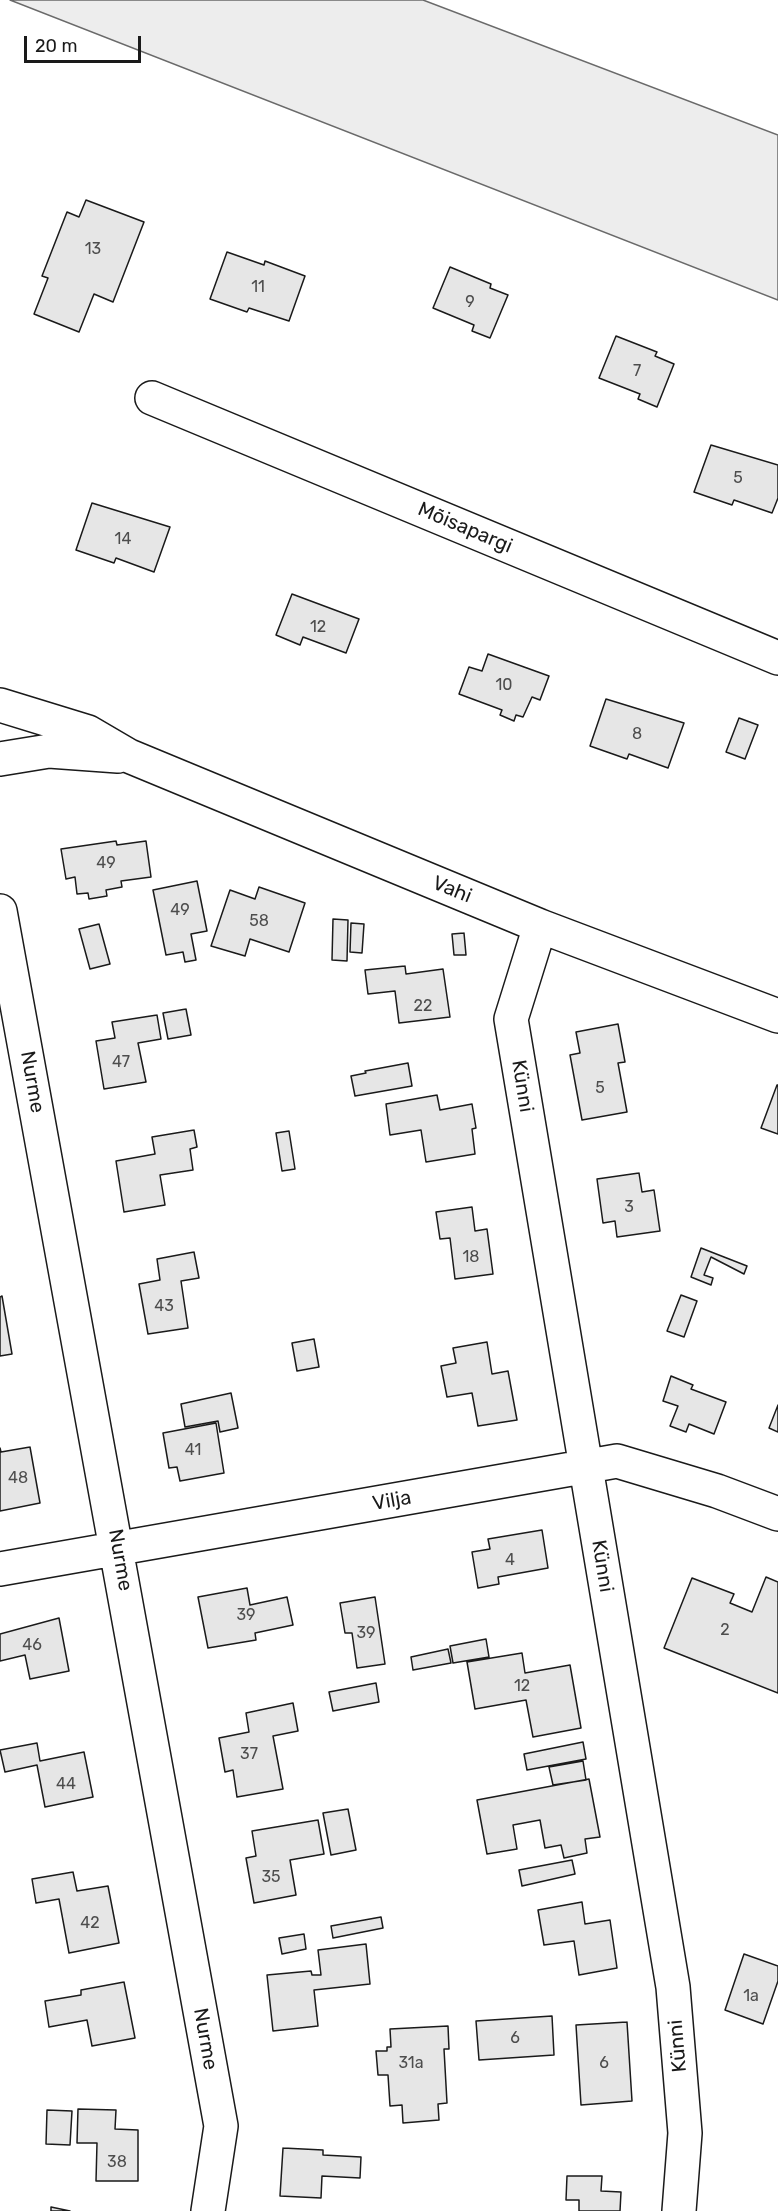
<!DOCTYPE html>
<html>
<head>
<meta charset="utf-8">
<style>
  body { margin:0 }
  #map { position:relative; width:778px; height:2211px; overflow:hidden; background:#fff; font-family:Rubik,sans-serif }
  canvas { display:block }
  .scale { position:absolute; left:24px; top:36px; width:117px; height:27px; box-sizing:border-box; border:3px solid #1a1a1a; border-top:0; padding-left:8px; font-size:18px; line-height:21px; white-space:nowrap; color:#1a1a1a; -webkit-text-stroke:4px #fff; paint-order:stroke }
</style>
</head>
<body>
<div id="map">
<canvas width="778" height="2211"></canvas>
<div class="scale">20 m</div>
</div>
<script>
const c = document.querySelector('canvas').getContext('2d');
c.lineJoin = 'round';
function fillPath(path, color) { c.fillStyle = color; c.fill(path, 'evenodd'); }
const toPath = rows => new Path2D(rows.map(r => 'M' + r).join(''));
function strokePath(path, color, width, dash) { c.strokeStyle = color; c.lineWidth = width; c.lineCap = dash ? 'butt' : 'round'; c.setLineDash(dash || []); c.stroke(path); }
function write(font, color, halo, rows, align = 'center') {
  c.font = font + ' Rubik,sans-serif'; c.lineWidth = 4.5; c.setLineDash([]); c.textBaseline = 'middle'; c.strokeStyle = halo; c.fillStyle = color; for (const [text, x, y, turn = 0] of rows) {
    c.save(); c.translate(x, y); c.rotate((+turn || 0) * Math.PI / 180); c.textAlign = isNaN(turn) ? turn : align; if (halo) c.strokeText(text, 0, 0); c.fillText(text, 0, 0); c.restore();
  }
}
const built = toPath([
  [10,0,423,0,778,135,778,300,10,0]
]);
const building = toPath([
  [86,200,144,222,113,302,94,294,79,332,34,314,48,278,42,276,67,212,79,217,86,200],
  [227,252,264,265,265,261,305,276,289,321,249,308,247,312,210,299,227,252],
  [450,267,491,284,490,288,508,295,490,338,472,331,474,325,433,308,450,267],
  [616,336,657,352,655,356,674,364,657,407,638,399,640,394,599,378,616,336],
  [711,445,778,465,778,498,772,513,734,500,732,505,694,492,711,445],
  [92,503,170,527,154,572,116,558,114,563,76,550,92,503],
  [292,594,359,619,346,653,303,637,300,645,276,635,292,594],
  [488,654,549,676,540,700,532,697,523,717,516,715,514,721,500,715,502,710,459,694,469,667,482,671,488,654],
  [606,699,684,723,668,768,629,754,627,759,590,746,606,699],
  [739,718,758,725,745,759,726,752,739,718],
  [116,841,117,845,146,841,151,877,121,881,122,887,106,890,107,896,89,899,88,893,77,894,75,877,66,879,61,849,116,841],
  [197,881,207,931,191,934,196,960,185,962,183,952,166,955,153,890,197,881],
  [259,887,305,903,289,952,250,939,245,956,211,946,230,890,255,899,259,887],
  [333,919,348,920,347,961,332,960,333,919],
  [351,923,364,924,362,953,350,952,351,923],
  [99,924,110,964,90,969,79,929,99,924],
  [464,933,466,955,454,955,452,934,464,933],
  [405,966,406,974,443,969,450,1017,399,1023,395,991,368,994,365,970,405,966],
  [186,1009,191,1035,168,1039,163,1013,186,1009],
  [157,1015,161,1039,138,1043,146,1082,104,1089,96,1041,115,1038,112,1022,157,1015],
  [618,1024,625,1062,618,1063,627,1112,582,1120,570,1055,580,1053,576,1032,618,1024],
  [408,1063,412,1086,355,1096,351,1076,366,1073,365,1071,408,1063],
  [777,1085,778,1085,778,1134,761,1128,777,1085],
  [437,1095,440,1110,472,1104,476,1128,472,1129,475,1154,426,1162,421,1130,390,1135,386,1104,437,1095],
  [194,1130,197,1147,190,1149,193,1170,160,1175,165,1205,124,1212,116,1161,155,1154,152,1137,194,1130],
  [289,1131,295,1169,282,1171,276,1133,289,1131],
  [639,1173,642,1192,654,1190,660,1231,617,1237,615,1221,603,1223,597,1179,639,1173],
  [472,1207,475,1231,487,1229,493,1274,455,1279,450,1238,440,1239,436,1212,472,1207],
  [701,1248,747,1266,744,1274,711,1257,704,1275,713,1278,711,1285,691,1277,701,1248],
  [194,1252,199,1278,181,1281,188,1328,148,1334,139,1284,160,1280,157,1259,194,1252],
  [681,1295,697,1301,684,1337,667,1331,681,1295],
  [2,1296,12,1354,0,1356,0,1297,2,1296],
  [314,1339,319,1367,297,1371,292,1343,314,1339],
  [487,1342,492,1374,508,1371,517,1420,478,1426,472,1393,447,1397,441,1366,456,1363,453,1348,487,1342],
  [671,1376,693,1385,691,1389,726,1402,714,1434,689,1424,686,1432,670,1426,678,1406,663,1401,671,1376],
  [231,1393,238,1428,220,1432,218,1421,185,1427,181,1404,231,1393],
  [778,1405,778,1432,769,1428,778,1405],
  [216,1423,224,1473,180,1481,177,1467,169,1468,163,1433,216,1423],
  [30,1447,40,1503,0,1511,0,1448,1,1452,30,1447],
  [542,1530,548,1568,498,1577,499,1584,478,1588,472,1552,490,1549,488,1539,542,1530],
  [766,1577,778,1582,778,1693,664,1648,692,1578,734,1594,730,1603,752,1612,766,1577],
  [247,1588,250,1605,287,1597,293,1625,255,1633,256,1640,208,1648,198,1597,247,1588],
  [375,1597,385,1664,357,1668,352,1633,345,1633,340,1603,375,1597],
  [59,1618,69,1671,30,1679,25,1655,0,1661,0,1634,59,1618],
  [486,1639,489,1657,453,1663,450,1646,486,1639],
  [448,1649,451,1663,413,1670,411,1657,448,1649],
  [522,1653,525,1673,570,1665,581,1728,533,1737,526,1700,475,1709,467,1662,522,1653],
  [376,1683,379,1702,333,1711,329,1692,376,1683],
  [293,1703,298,1731,273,1736,283,1789,237,1797,233,1770,225,1772,219,1738,249,1732,246,1713,293,1703],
  [583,1742,586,1759,527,1770,524,1754,583,1742],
  [37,1743,40,1761,84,1752,93,1797,45,1807,37,1765,5,1772,0,1750,37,1743],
  [583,1761,586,1780,553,1785,549,1767,583,1761],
  [589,1779,600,1837,585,1839,587,1853,564,1858,561,1845,545,1848,540,1820,513,1825,517,1849,487,1854,477,1800,589,1779],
  [348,1809,356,1850,331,1855,323,1813,348,1809],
  [318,1820,324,1854,290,1860,296,1895,254,1903,246,1858,256,1856,252,1831,318,1820],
  [572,1860,575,1874,522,1886,519,1870,572,1860],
  [73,1872,77,1891,108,1886,119,1943,69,1953,59,1899,36,1903,32,1879,73,1872],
  [582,1902,585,1924,610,1920,617,1968,579,1975,574,1941,544,1945,538,1910,582,1902],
  [381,1917,383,1928,333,1938,331,1926,381,1917],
  [304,1934,306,1949,282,1954,279,1938,304,1934],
  [366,1944,370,1984,314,1990,318,2026,273,2031,267,1975,311,1971,312,1975,321,1975,318,1950,366,1944],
  [744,1954,778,1966,778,1981,763,2024,725,2010,744,1954],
  [124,1982,135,2038,92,2046,87,2020,49,2027,45,2001,81,1995,81,1990,124,1982],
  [552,2016,554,2055,479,2060,476,2021,552,2016],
  [627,2022,632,2101,581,2105,576,2025,627,2022],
  [448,2026,449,2049,444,2049,447,2103,438,2104,439,2120,403,2123,402,2105,390,2106,388,2075,378,2075,376,2051,387,2051,387,2047,391,2047,390,2029,448,2026],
  [78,2109,116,2110,115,2129,138,2130,138,2181,96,2181,97,2143,77,2143,78,2109],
  [47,2110,72,2111,70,2145,46,2144,47,2110],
  [283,2148,323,2150,323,2155,361,2157,360,2178,322,2176,321,2198,280,2196,283,2148],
  [567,2176,602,2176,601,2191,621,2192,620,2211,579,2211,579,2200,566,2200,567,2176],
  [51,2207,70,2211,51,2211,51,2207]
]);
const minor = toPath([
  [152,398,778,658],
  [0,705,88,732,129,756,540,926,778,1016],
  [0,759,49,751,118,756],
  [0,911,221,2126,208,2211],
  [540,926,511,1019,673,1987,685,2133,679,2211],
  [0,1569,617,1461,717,1491,778,1514]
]);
const numberNames = [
  ["13",93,249],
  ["11",258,287],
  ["9",470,302],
  ["7",637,371],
  ["5",738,478],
  ["14",123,539],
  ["12",318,627],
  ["10",504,685],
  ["8",637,734],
  ["49",106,863],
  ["49",180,910],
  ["58",259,921],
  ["22",423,1006],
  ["47",121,1062],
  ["5",600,1088],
  ["3",629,1207],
  ["18",471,1257],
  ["43",164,1306],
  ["41",193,1450],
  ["48",18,1478],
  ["4",510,1560],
  ["39",246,1615],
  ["2",725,1630],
  ["39",366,1633],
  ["46",32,1645],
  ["12",522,1686],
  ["37",249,1754],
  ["44",66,1784],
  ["35",271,1877],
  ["42",90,1923],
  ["1a",751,1996],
  ["6",515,2038],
  ["31a",411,2063],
  ["6",604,2063],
  ["38",117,2162]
];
const streetNames = [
  ["Mõisapargi",465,528,23],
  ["Vahi",452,890,22],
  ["Nurme",32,1082,80],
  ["Künni",522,1086,81],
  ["Vilja",392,1501,-10],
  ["Nurme",120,1560,80],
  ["Künni",602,1566,81],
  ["Nurme",205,2039,80],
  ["Künni",678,2046,-95]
];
fillPath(built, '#ededed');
strokePath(built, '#6a6a6a', 1.5);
fillPath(building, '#e6e6e6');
strokePath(building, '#1a1a1a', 1.5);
strokePath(minor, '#1a1a1a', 36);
strokePath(minor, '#fff', 33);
write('16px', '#4d4d4d', null, numberNames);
write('20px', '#1a1a1a', '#fff', streetNames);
</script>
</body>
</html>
